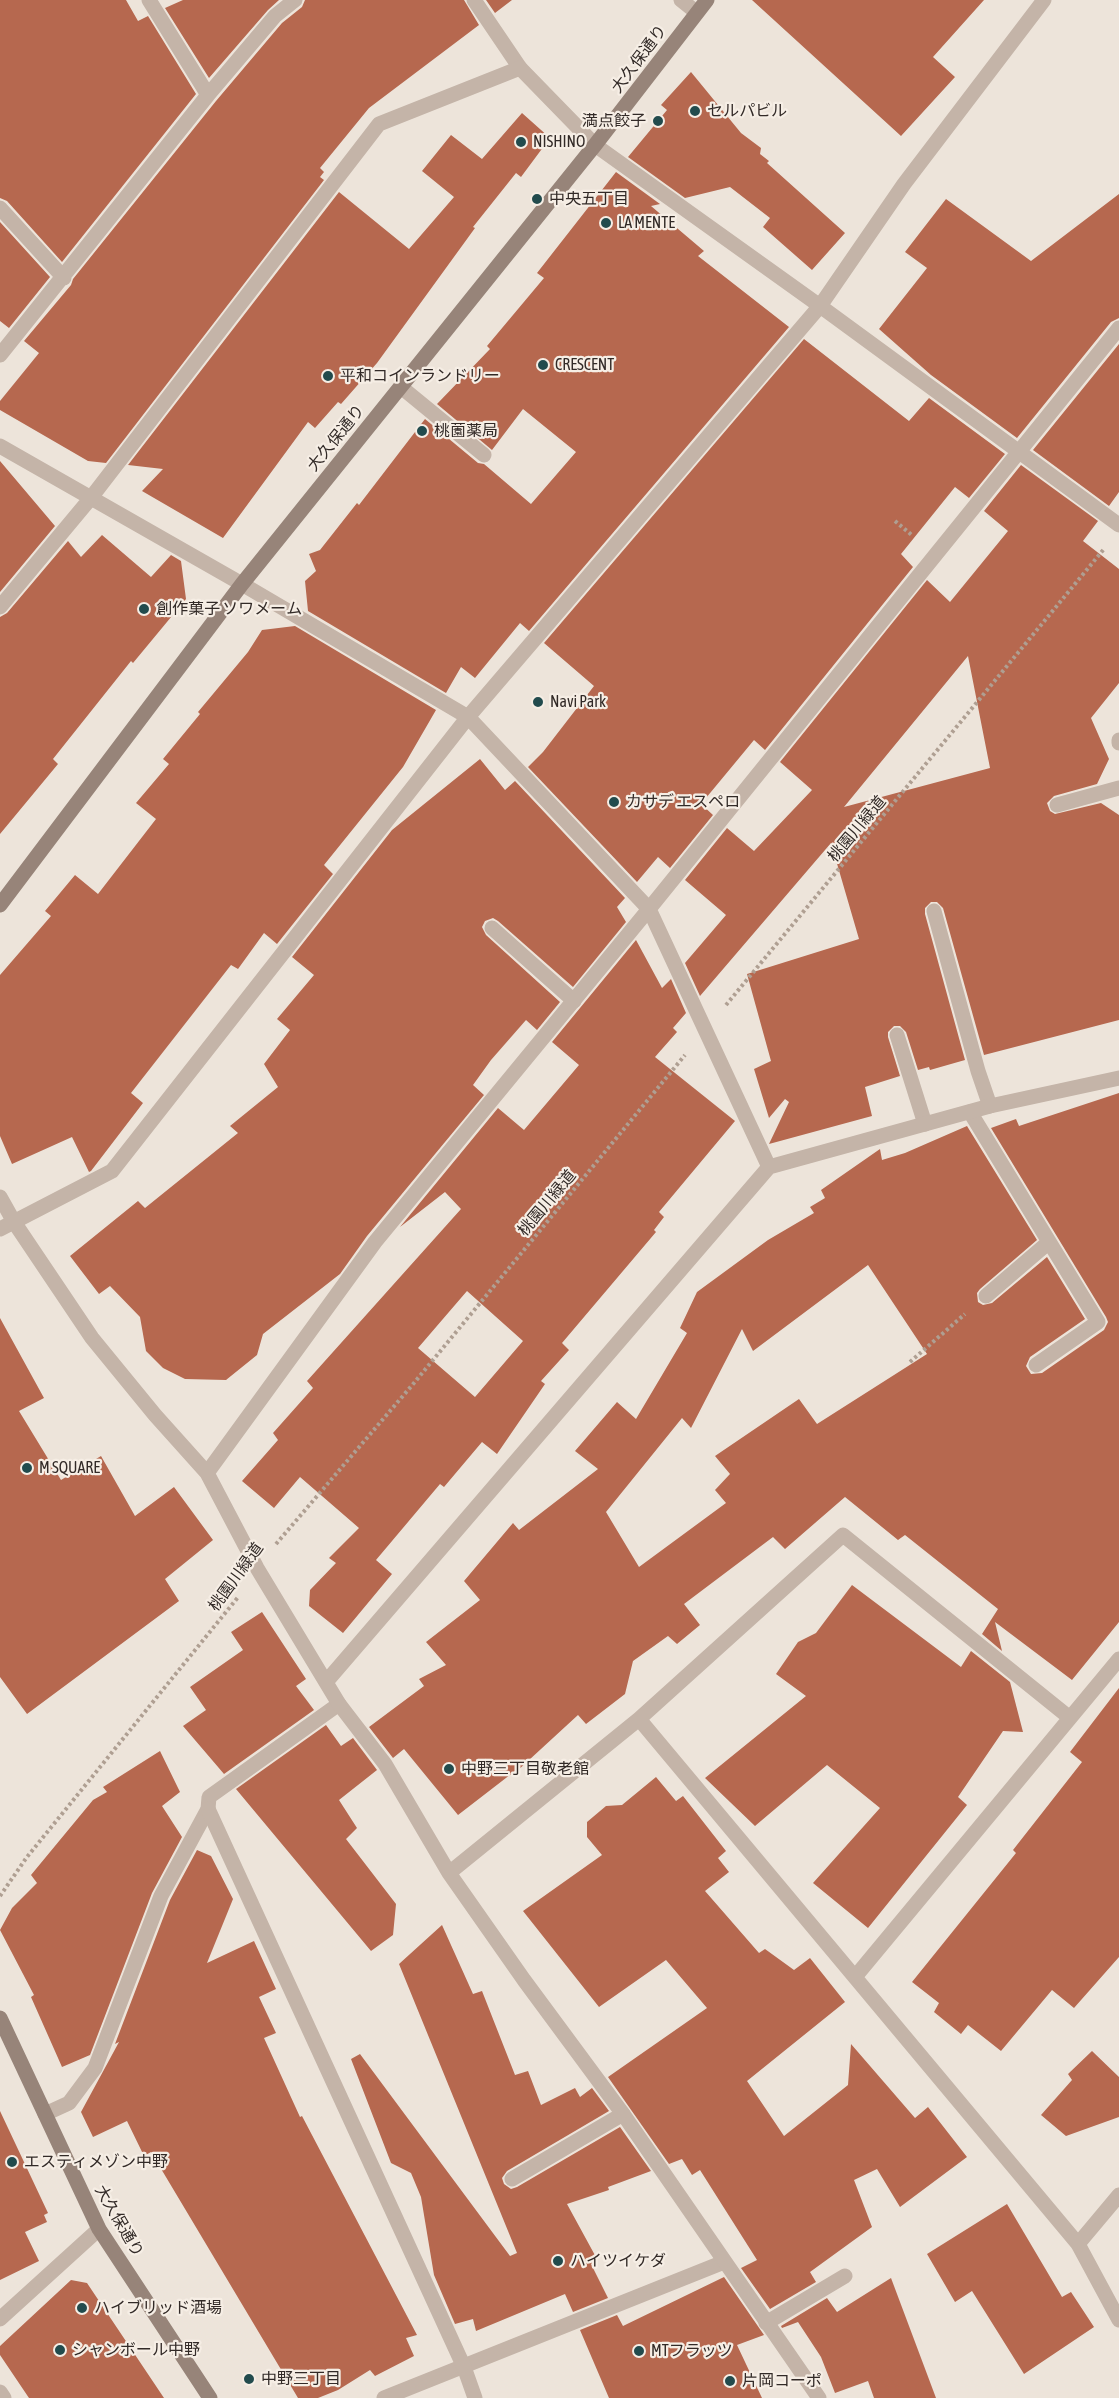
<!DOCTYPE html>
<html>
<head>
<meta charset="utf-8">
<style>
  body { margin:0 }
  canvas { display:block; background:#ede4da }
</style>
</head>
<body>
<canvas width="1119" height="2398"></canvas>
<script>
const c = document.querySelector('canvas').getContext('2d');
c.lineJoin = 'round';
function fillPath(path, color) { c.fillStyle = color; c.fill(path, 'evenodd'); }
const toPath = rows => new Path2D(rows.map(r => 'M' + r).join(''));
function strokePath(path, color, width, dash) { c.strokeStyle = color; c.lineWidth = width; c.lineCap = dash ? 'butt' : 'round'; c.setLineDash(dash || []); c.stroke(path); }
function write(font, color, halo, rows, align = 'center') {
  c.font = font + ' "Asap Condensed","Noto Sans JP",sans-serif'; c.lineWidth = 4.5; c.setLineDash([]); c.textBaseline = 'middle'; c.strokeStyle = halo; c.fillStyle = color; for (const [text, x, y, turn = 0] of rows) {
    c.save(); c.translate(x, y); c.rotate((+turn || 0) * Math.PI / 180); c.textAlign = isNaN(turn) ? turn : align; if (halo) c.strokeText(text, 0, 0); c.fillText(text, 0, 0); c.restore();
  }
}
const building = toPath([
  [0,0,126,0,138,21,148,16,196,94,62,262,7,201,0,198],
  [183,0,279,0,268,10,209,78,165,8],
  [305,0,464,0,479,25,369,108,320,168,324,172,320,177,324,180,106,463,88,461,0,410,0,401,39,353,24,341,71,285,73,279,216,101,282,23,302,7],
  [486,0,512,0,495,13],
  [752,0,984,0,933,57,955,77,901,136],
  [691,72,741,133,761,148,760,154,769,161,767,163,845,233,812,270,763,227,770,218,730,187,685,198,628,157,667,110,661,105],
  [522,113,550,138,521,177,516,173,473,227,475,228,377,363,341,404,338,402,315,428,308,422,223,538,142,491,163,469,128,465,339,192,409,249,454,197,422,171,451,135,482,159],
  [616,172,660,204,651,206,704,251,698,256,789,327,529,631,520,623,475,678,461,667,446,693,308,611,305,581,316,571,309,554,320,550,357,503,359,505,425,419,478,463,484,464,531,504,576,452,523,409,492,450,437,404,490,349,487,346,544,278,537,273],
  [1119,194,1119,318,1111,322,1017,438,931,375,879,329,927,268,905,252,946,199,1031,261],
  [0,222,50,277,9,328,0,321],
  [804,339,909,421,929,398,1005,454,969,498,955,487,901,554,913,567,765,750,754,740,701,804,713,815,670,868,658,857,637,882,528,767,543,752,594,686,544,643],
  [1119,344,1119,492,1109,506,1033,450],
  [0,461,55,526,0,592],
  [1021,465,1098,521,1083,541,1119,569,1119,683,1091,718,1109,759,1097,784,1054,796,1047,803,1050,811,1055,814,1101,803,1119,815,1119,1020,984,1055,943,908,937,902,931,902,925,908,925,914,965,1060,930,1070,929,1067,918,1070,906,1032,900,1026,894,1026,888,1032,888,1037,900,1076,865,1087,872,1116,769,1144,789,1102,785,1099,769,1118,754,1069,771,1061,747,974,859,939,831,843,700,996,685,963,726,915,685,880,727,828,754,851,812,790,780,762,927,580,950,602,1008,531,984,511],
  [968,656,990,768,844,807],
  [102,535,151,577,171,555,181,561,186,599,133,663,131,661,53,759,58,764,0,834,0,617,7,613,68,541,81,557],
  [295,626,436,710,403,767,324,865,333,874,277,944,264,933,238,969,231,965,131,1093,143,1103,91,1171,89,1172,72,1137,12,1164,0,1136,0,975,51,916,45,911,75,875,98,894,156,819,136,803,169,764,163,759,200,714,198,712,248,652,262,630],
  [480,759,505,790,515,781,625,898,617,907,626,922,573,987,498,921,493,918,485,921,482,927,486,935,560,1002,537,1030,526,1020,491,1060,473,1085,484,1095,367,1236,340,1274,263,1334,257,1355,226,1380,185,1379,163,1368,146,1351,140,1317,110,1286,99,1294,70,1256,138,1201,145,1208,238,1133,230,1126,278,1087,264,1064,290,1030,277,1019,314,975,292,957,392,830],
  [636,940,662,988,671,979,686,1013,673,1028,677,1032,655,1057,735,1121,659,1212,664,1217,654,1230,656,1232,562,1343,569,1350,541,1381,545,1384,497,1454,482,1442,444,1487,440,1484,376,1560,392,1574,343,1633,309,1606,310,1590,336,1563,329,1558,359,1528,300,1477,274,1508,242,1481,278,1440,273,1433,313,1388,307,1381,461,1209,445,1192,400,1227,498,1108,524,1130,579,1065,552,1042],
  [467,1291,523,1341,475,1397,418,1348],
  [1119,1093,1119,1622,1072,1680,995,1622,1002,1651,982,1634,998,1609,905,1535,898,1540,845,1497,785,1549,773,1537,684,1604,700,1625,677,1644,668,1636,633,1661,625,1694,586,1724,578,1715,516,1772,515,1771,458,1815,404,1749,393,1758,369,1727,424,1686,419,1679,446,1665,426,1642,480,1600,464,1581,513,1523,519,1530,598,1469,575,1451,617,1402,636,1419,687,1333,680,1328,697,1292,768,1240,814,1213,810,1207,825,1198,821,1190,880,1149,882,1160,905,1153,967,1126,1037,1240,980,1289,977,1293,978,1302,983,1305,992,1303,1047,1257,1085,1319,1030,1357,1026,1366,1031,1374,1042,1373,1104,1330,1108,1322,1106,1317,991,1128,1016,1119,1019,1126],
  [868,1265,927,1354,817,1424,799,1399,715,1456,730,1474,715,1490,726,1503,639,1567,606,1512,682,1418,691,1428,742,1329,753,1351],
  [0,1318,44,1398,19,1411,61,1480,101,1456,135,1516,174,1487,213,1540,165,1579,179,1601,27,1714,0,1677],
  [852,1585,961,1667,971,1651,1010,1682,1023,1732,1003,1731,958,1797,967,1805,868,1928,813,1883,880,1808,827,1765,755,1826,705,1778,806,1696,776,1674,798,1642,816,1633],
  [262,1612,306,1679,296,1686,314,1710,224,1774,183,1726,206,1710,190,1687,243,1650,231,1632],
  [1119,1688,1119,1957,1074,2008,1052,1990,1001,2051,968,2025,961,2034,934,2012,939,2003,912,1982,1016,1853,1013,1850,1082,1762,1070,1752],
  [326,1725,341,1746,353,1738,377,1770,339,1800,357,1828,346,1839,396,1904,393,1935,371,1951,236,1789],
  [160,1751,180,1792,162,1806,182,1837,152,1893,90,2055,62,2067,31,1997,34,1995,0,1930,12,1908,37,1883,31,1875,93,1800,107,1792,103,1787],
  [656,1777,676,1801,683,1796,726,1851,718,1858,729,1872,705,1891,759,1953,765,1949,794,1970,810,1958,845,2002,747,2081,784,2136,848,2085,851,2044,915,2118,928,2107,967,2157,900,2207,877,2169,854,2180,872,2227,810,2272,816,2282,770,2309,741,2268,757,2260,700,2170,692,2175,682,2159,669,2164,608,2077,707,2008,666,1960,599,2007,523,1911,602,1855,587,1837,587,1822,606,1806,622,1805],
  [197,1850,211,1856,233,1899,207,1963,254,1941,276,1989,259,1997,276,2033,264,2038,300,2117,302,2116,417,2335,406,2338,414,2356,375,2376,370,2370,338,2390,318,2398,298,2398,151,2152,144,2156,127,2121,93,2137,81,2112,119,2042,115,2044,170,1900],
  [442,1925,473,1994,482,1991,515,2075,528,2071,541,2105,575,2088,580,2097,592,2088,609,2111,507,2171,502,2178,504,2184,511,2189,517,2187,620,2127,651,2171,608,2187,609,2190,567,2204,597,2259,591,2264,608,2298,573,2312,565,2294,476,2331,473,2319,455,2324,434,2275,421,2197,411,2173,391,2163,351,2059,360,2054,510,2256,517,2253,399,1964],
  [1092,2051,1119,2077,1119,2117,1066,2136,1041,2115,1072,2080,1068,2074],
  [0,2111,48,2213,44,2215,47,2222,25,2232,39,2261,0,2280],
  [1007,2204,1062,2297,1071,2292,1094,2327,1024,2374,972,2291,955,2302,927,2254],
  [724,2277,764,2335,737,2345,762,2398,609,2398,580,2330,617,2315,623,2326],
  [891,2278,936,2398,874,2398,868,2381,835,2393,821,2357,798,2322,782,2328,781,2326,827,2298,837,2312],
  [71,2280,87,2283,164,2398,29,2398,0,2355,0,2346]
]);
const path = toPath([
  [895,521,913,536],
  [726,1005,1104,549],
  [910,1362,965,1314],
  [276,1544,414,1383,685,1055],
  [0,1896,27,1857,239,1596]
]);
const lane = toPath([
  [149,0,208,95],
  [474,0,520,68],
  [681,0,696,12],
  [0,208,64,278],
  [0,355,208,95,275,16,295,0],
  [401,387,484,455],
  [1119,740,1119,743],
  [1057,805,1119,788],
  [934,911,978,1071,990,1106],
  [492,928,574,1001],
  [897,1035,925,1124],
  [970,1112,1098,1322,1036,1365],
  [986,1296,1049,1242],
  [45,2114,69,2103,95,2068,161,1896,208,1809,209,1797,339,1704],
  [512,2179,623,2114],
  [766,2323,845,2276],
  [384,2398,724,2262]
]);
const street = toPath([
  [0,446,242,584,468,717,649,909,769,1167],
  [0,607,90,499,379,124,520,68,595,145,820,306,1119,525],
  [0,1197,14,1222,92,1338,155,1415,207,1473,257,1568,339,1704,385,1764,449,1873,524,1980,623,2114,819,2398],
  [0,1229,112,1171,468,717,820,306,904,184,1044,0],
  [207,1473,375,1242,649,909,1119,328],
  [326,1682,769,1167,990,1106,1119,1078],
  [639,1719,1078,2244,1119,2320],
  [208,1809,464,2367,475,2398],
  [449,1873,639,1719,843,1535,1070,1718],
  [855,1977,1119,1659],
  [1078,2244,1119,2195],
  [0,2319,99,2229],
  [0,2392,4,2398]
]);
const secondary = toPath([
  [0,905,242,584,595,145,707,0],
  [0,2018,99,2229,210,2398]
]);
const markers = [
  [695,111,6,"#224b4d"],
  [658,121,6,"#224b4d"],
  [521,142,6,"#224b4d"],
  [537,199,6,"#224b4d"],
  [606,223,6,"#224b4d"],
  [543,365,6,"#224b4d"],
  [328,376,6,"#224b4d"],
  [422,431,6,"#224b4d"],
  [144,609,6,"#224b4d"],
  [538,702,6,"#224b4d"],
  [614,802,6,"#224b4d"],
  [27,1468,6,"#224b4d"],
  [449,1769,6,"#224b4d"],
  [12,2162,6,"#224b4d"],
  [558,2261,6,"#224b4d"],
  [82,2308,6,"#224b4d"],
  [60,2350,6,"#224b4d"],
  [639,2351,6,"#224b4d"],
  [249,2379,6,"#224b4d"],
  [730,2381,6,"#224b4d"]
];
const streetNames = [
  ["大久保通り",639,59,-53],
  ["大久保通り",336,438,-51],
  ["桃園川緑道",857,829,-50],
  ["桃園川緑道",547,1203,-50],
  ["桃園川緑道",236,1577,-54],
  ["大久保通り",119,2221,60]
];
const poiNames = [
  ["セルパビル",707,111],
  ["満点餃子",646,121,"right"],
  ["NISHINO",533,142],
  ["中央五丁目",549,199],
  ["LA MENTE",618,223],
  ["CRESCENT",555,365],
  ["平和コインランドリー",340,376],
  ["桃薗薬局",434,431],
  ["創作菓子 ソワメーム",156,609],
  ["Navi Park",550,702],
  ["カサデ エスペロ",626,802],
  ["M SQUARE",39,1468],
  ["中野三丁目敬老館",461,1769],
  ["エスティメゾン中野",24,2162],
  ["ハイツイケダ",570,2261],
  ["ハイブリッド酒場",94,2308],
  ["シャンボール中野",72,2350],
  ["MTフラッツ",651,2351],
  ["中野三丁目",261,2379],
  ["片岡コーポ",742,2381]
];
fillPath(building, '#b6684f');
strokePath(path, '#af9f92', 4, [3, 3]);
strokePath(lane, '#c4b4a8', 15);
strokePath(street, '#c4b4a8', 15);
strokePath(secondary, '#978479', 15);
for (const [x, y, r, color] of markers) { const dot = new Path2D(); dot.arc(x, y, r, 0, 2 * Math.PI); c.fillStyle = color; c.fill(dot); strokePath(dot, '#f6eee5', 2); }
write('16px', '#322a27', '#f6eee5', streetNames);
write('16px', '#322a27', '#f6eee5', poiNames, 'left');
</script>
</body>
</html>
